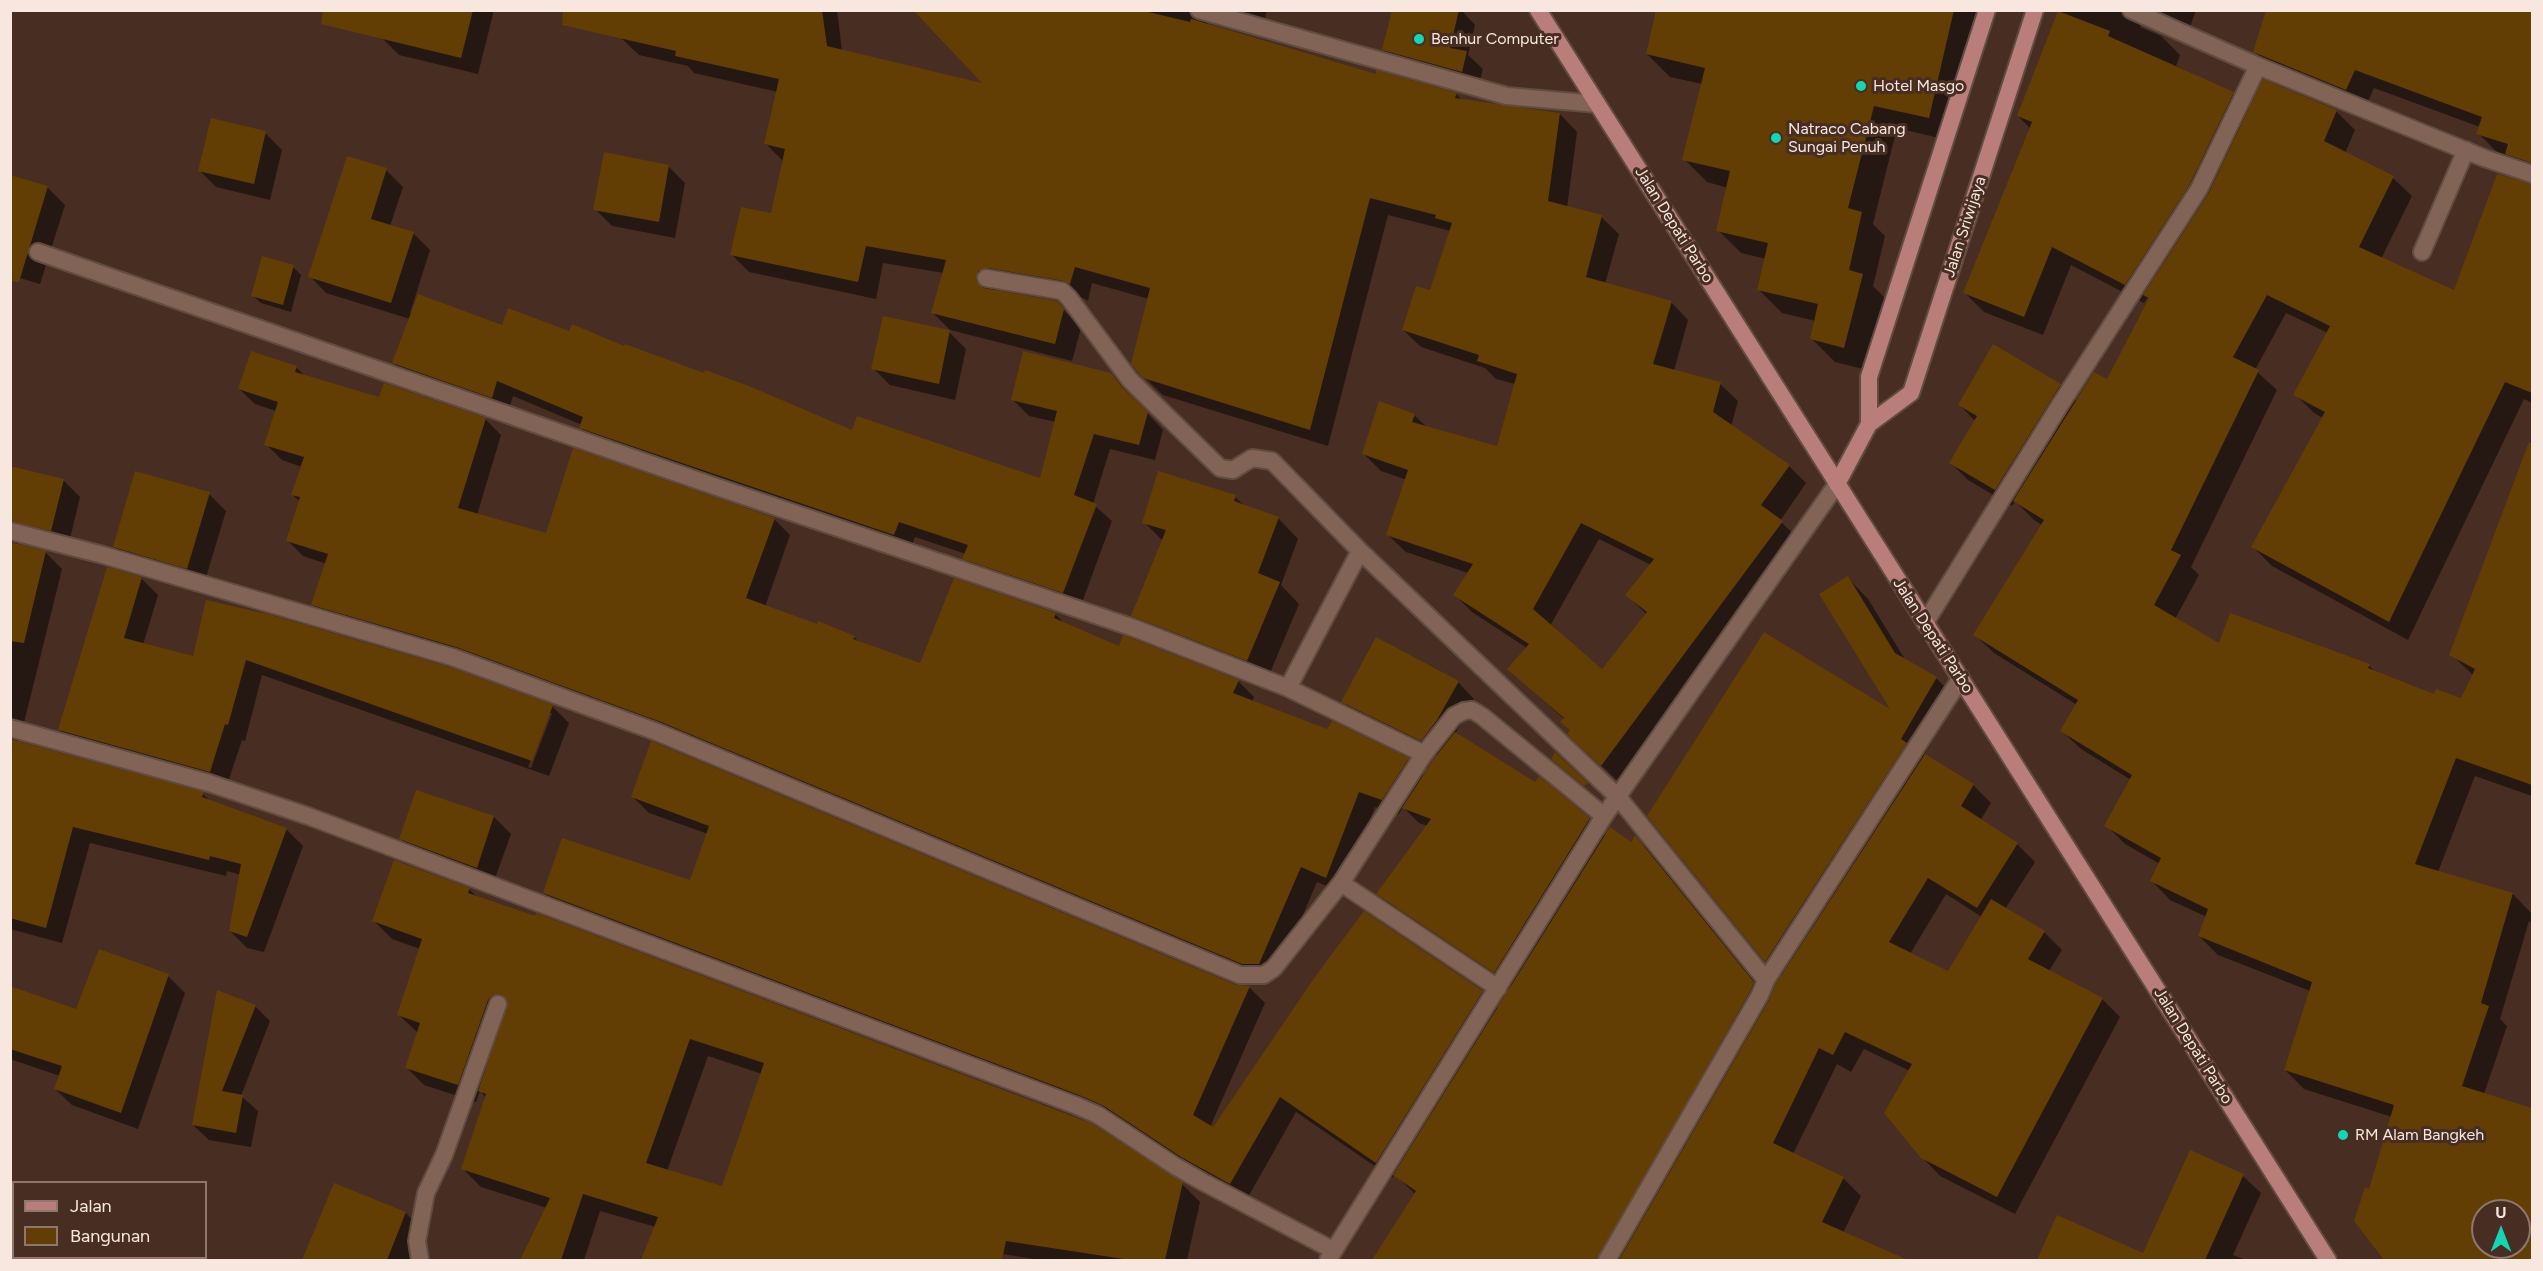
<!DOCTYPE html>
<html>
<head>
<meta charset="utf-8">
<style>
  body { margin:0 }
  #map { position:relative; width:2543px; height:1271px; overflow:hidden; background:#472d22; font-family:Figtree,sans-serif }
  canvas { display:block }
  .frame { position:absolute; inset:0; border:12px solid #f8e7df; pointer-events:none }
  .legend { position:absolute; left:12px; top:1181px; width:195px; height:78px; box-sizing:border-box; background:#472d22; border:2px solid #8e776e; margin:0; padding:8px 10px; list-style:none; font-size:18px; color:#f8e7df }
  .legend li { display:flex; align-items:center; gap:12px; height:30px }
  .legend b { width:30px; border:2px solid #8e776e }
  .north { position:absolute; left:2471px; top:1199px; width:60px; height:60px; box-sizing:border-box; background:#472d22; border:2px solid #8e776e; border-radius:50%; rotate:0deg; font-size:16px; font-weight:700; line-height:24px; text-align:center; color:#f8e7df }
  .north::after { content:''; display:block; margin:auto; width:21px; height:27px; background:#15d5b3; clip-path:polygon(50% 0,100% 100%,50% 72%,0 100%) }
</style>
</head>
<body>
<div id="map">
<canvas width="2543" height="1271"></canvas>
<div class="frame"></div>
<ul class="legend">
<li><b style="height:8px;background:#ba7e7a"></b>Jalan</li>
<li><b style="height:16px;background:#633e04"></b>Bangunan</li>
</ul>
<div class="north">U</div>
</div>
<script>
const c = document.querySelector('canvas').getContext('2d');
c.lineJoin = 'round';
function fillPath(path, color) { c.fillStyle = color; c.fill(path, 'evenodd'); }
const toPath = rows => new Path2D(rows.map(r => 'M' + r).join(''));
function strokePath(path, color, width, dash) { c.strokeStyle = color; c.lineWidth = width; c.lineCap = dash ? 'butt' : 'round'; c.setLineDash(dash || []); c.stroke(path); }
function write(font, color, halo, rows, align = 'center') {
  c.font = font + ' Figtree,sans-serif'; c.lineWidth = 6; c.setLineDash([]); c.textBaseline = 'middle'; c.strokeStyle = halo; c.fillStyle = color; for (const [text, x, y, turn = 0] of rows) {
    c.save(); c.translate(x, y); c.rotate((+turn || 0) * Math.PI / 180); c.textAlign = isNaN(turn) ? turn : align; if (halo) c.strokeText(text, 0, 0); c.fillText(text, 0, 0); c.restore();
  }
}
const shadow = toPath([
  [389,10,494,10,478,74,399,55,382,38],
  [628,10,837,10,842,51,987,85,915,10,1267,10,1262,29,1208,20,1207,25,1377,75,1456,94,1462,100,1560,114,1577,132,1567,208,1601,217,1619,234,1605,284,1671,302,1688,320,1674,371,1720,384,1738,401,1731,427,1789,466,1806,483,1780,521,1800,540,1619,782,1587,752,1564,719,1509,669,1527,648,1472,612,1455,595,1468,573,1406,552,1388,535,1407,480,1381,471,1363,453,1414,415,1427,427,1498,448,1515,384,1496,379,1485,368,1421,347,1403,330,1431,292,1451,231,1388,215,1328,446,1163,395,1144,377,1149,299,1092,283,1088,301,1083,298,1006,285,996,288,995,292,1056,302,1081,328,1072,361,950,330,933,313,944,273,883,263,876,299,749,272,732,255,772,215,784,162,766,144,778,92,694,73,688,66,639,55,621,38],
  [1599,539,1651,565,1627,595,1647,615,1603,671,1550,626],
  [1394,10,1461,10,1475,25,1468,55,1483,69,1478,88,1400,67,1383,50],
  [1657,10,1982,10,1952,141,1897,128,1873,224,1885,236,1873,286,1886,299,1867,370,1835,362,1812,339,1816,321,1782,313,1758,289,1766,259,1741,253,1718,230,1728,188,1707,182,1684,159,1702,84,1670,77,1647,54],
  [2060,10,2196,10,2188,33,2143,21,2140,27,2161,36,2180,55,2176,66,2233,93,2250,110,2336,111,2355,130,2345,153,2393,178,2412,196,2381,259,2455,292,2498,175,2532,186,2532,403,2524,399,2408,640,2272,566,2253,547,2323,418,2314,413,2295,394,2328,333,2286,313,2255,370,2277,390,2191,567,2199,575,2175,619,2219,645,2231,615,2369,666,2377,673,2435,696,2462,700,2473,675,2451,654,2532,437,2532,796,2475,776,2438,872,2513,894,2531,913,2532,909,2532,924,2529,921,2500,1019,2507,1026,2484,1094,2531,1109,2532,1103,2532,1260,2386,1260,2356,1220,2370,1190,2392,1117,2304,1089,2285,1070,2310,991,2218,955,2199,936,2207,917,2170,900,2152,881,2160,864,2125,844,2106,825,2131,780,2081,749,2062,731,2077,705,1994,653,1975,635,2042,525,2034,520,2015,501,2012,506,1968,480,1951,463,1975,421,1960,405,2060,385,2078,402,2108,381,2150,300,2148,297,2144,303,2071,265,2043,335,1984,312,1965,293,2031,129,2018,116],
  [2483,1211,2519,1211,2519,1247,2483,1247],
  [2267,10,2532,10,2532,175,2525,172,2509,156,2497,152,2478,133,2480,127,2374,88,2365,108,2274,71,2255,52],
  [265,133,282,150,270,200,216,187,199,170],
  [668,166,685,183,675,238,612,226,595,209],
  [386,170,403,187,390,226,413,233,430,250,410,313,502,327,570,333,625,348,853,432,1041,480,1056,422,1029,416,1013,400,1111,374,1163,430,1155,460,1110,449,1093,504,1112,521,1080,608,980,575,964,558,966,554,915,537,910,550,597,444,581,428,582,425,513,396,508,413,410,379,394,363,410,319,326,293,310,276],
  [10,176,48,188,65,205,40,284,10,275],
  [293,267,301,275,291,312,261,303,252,295],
  [949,332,966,349,955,400,890,385,873,368],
  [296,367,305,376,380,399,485,419,501,435,477,515,547,535,774,519,790,535,765,607,854,637,860,643,921,665,1055,614,1066,625,1120,648,1238,681,1254,697,1252,702,1408,760,1424,776,1437,756,1360,719,1343,702,1458,682,1474,699,1455,734,1535,784,1539,778,1606,836,1632,844,1636,837,1653,855,1771,1000,1782,977,1766,961,1649,816,1895,714,1848,578,1868,599,1906,661,1936,678,1957,699,1924,755,1973,785,1991,803,1980,821,2017,844,2035,862,2005,909,2044,932,2062,950,2049,971,2102,999,2120,1017,2015,1214,1940,1176,1922,1157,1910,1071,1864,1049,1851,1072,1837,1064,1793,1154,1843,1178,1861,1196,1843,1233,1876,1248,1889,1260,1374,1260,1415,1194,1395,1174,1392,1178,1296,1112,1247,1199,1198,1173,1122,1122,560,909,544,893,691,882,708,834,649,813,633,797,1236,986,1249,987,1265,1003,1210,1127,1214,1128,1482,992,1499,1008,1511,988,1393,909,1378,894,1428,826,1419,823,1403,807,1398,815,1375,807,1342,892,1317,882,1275,980,1259,980,678,738,329,620,313,605,327,564,303,556,287,540,300,502,292,494,302,467,282,460,266,444,276,411,255,404,239,389],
  [1946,894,1982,917,1948,973,1910,954],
  [10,468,63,480,80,497,68,547,20,540,17,545,45,552,62,569,24,723,59,732,108,569,142,579,158,595,143,645,194,658,207,602,448,668,553,707,569,723,549,776,262,675,245,741,242,740,226,788,19,737,17,743,203,794,211,802,286,829,303,846,264,952,247,948,230,931,241,875,227,871,226,876,90,843,62,943,10,929],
  [549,713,552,713,531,768,528,767],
  [209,494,226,511,204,584,131,563,114,546],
  [1235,497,1246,507,1278,518,1298,539,1281,585,1299,604,1267,680,1153,636,1133,616,1163,541,1144,522],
  [494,817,511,834,493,884,418,856,401,839],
  [469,889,477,897,1182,1184,1200,1202,1187,1260,1041,1260,887,1236,933,1260,643,1260,656,1227,600,1211,584,1260,521,1260,547,1208,481,1187,463,1169,486,1098,480,1091,476,1102,424,1085,407,1068,418,1033,399,1015,420,949,392,939,374,921],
  [708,1056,762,1074,723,1188,667,1171],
  [168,976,185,993,138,1129,72,1105,55,1089,60,1076,10,1059,10,988,77,1010],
  [255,1006,270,1021,241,1096,258,1111,251,1147,209,1140,193,1125],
  [2191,1152,2243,1176,2261,1193,2233,1255,2246,1260,2039,1260,2058,1217,2144,1255],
  [335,1185,406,1213,422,1230,410,1260,304,1260]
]);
const building = toPath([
  [323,10,473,10,461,58,321,24],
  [563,10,822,10,827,46,982,83,913,10,1140,10,1190,22,1191,19,1195,20,1376,74,1376,70,1457,93,1455,98,1560,113,1548,201,1602,215,1586,277,1672,301,1653,364,1721,382,1713,412,1790,465,1761,505,1783,521,1601,766,1567,734,1570,730,1560,722,1564,718,1507,669,1529,644,1453,595,1473,564,1386,535,1408,470,1362,454,1379,401,1415,414,1412,422,1497,446,1517,374,1477,361,1479,355,1402,330,1416,286,1430,290,1452,223,1435,218,1436,215,1370,198,1310,430,1143,378,1131,364,1150,288,1075,267,1070,284,1064,281,988,268,978,271,976,281,984,288,1057,301,1064,309,1055,344,931,313,946,260,866,246,858,282,730,255,741,207,771,213,785,149,764,144,779,79,675,56,676,51,562,25],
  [1581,523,1654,559,1625,595,1647,612,1602,669,1533,609],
  [1392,10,1459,10,1450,48,1467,51,1462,72,1382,50],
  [1656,10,1954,10,1929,118,1874,106,1848,208,1862,212,1849,270,1863,274,1844,348,1810,339,1818,304,1757,290,1768,243,1716,231,1730,171,1682,160,1705,68,1646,54],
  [2266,10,2532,10,2532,163,2505,154,2508,144,2476,134,2482,117,2355,70,2346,90,2253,52],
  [2058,11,2110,31,2108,36,2234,92,2190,184,2125,285,2052,247,2024,317,1963,293,2032,122,2017,116],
  [2263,79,2337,110,2324,141,2394,176,2359,247,2454,290,2497,174,2532,184,2532,393,2505,382,2389,622,2251,547,2325,412,2293,395,2330,326,2267,295,2233,357,2259,370,2171,550,2181,555,2154,605,2219,643,2230,613,2370,664,2368,668,2434,694,2436,689,2461,698,2475,669,2449,655,2529,442,2532,443,2532,785,2456,758,2415,864,2513,893,2481,1003,2489,1006,2462,1086,2532,1108,2532,1260,2384,1260,2354,1221,2365,1187,2369,1189,2394,1105,2284,1070,2312,982,2198,936,2208,909,2150,881,2161,858,2104,826,2132,775,2060,731,2078,700,1973,635,2044,520,2013,501,2094,372,2107,379,2149,298,2143,295,2208,194],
  [2483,1211,2519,1211,2519,1247,2483,1247],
  [211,118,266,131,254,184,198,171],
  [604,152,669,165,659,222,593,210],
  [347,156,387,168,371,219,414,232,391,303,308,277],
  [10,175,48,186,19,282,10,281],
  [262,256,294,265,283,305,251,296],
  [418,294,502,325,508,308,569,331,572,324,624,346,625,344,704,373,705,370,749,386,852,430,857,416,1040,478,1057,411,1011,400,1023,351,1111,373,1123,388,1148,412,1139,445,1094,434,1074,495,1097,504,1063,593,962,559,968,545,899,522,894,535,579,428,583,417,497,381,492,398,392,363],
  [883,316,950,330,939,384,871,369],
  [1993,344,2061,384,1995,490,1949,463,1977,416,1958,405],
  [251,351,297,366,295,372,379,397,384,383,486,418,458,508,546,533,573,448,775,518,746,598,817,624,818,621,855,636,853,639,920,663,954,578,1056,613,1054,618,1119,646,1123,635,1239,680,1233,693,1327,729,1332,721,1409,758,1382,800,1359,792,1326,878,1301,867,1259,964,1242,964,661,722,456,647,311,605,328,554,286,541,300,497,291,495,304,457,264,445,278,402,238,389],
  [10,466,64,479,51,531,10,521],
  [135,471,210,492,187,569,113,547],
  [1158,471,1236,495,1234,501,1279,517,1258,573,1280,582,1247,661,1131,616,1166,530,1142,523],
  [10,542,46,551,24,643,10,641],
  [107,567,142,577,124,638,193,656,206,600,271,615,449,667,553,705,532,761,246,660,228,725,225,724,210,772,15,718,58,730],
  [1848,576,1895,653,1937,677,1901,739,1907,743,1765,962,1647,816,1764,632,1890,709,1819,594],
  [1376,637,1459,681,1437,720,1421,741,1341,702],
  [1455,732,1535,782,1539,776,1590,818,1494,973,1376,894,1431,819,1402,808,1433,760],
  [10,739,204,792,202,797,287,828,247,937,229,931,241,864,210,856,209,860,73,827,46,928,10,918],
  [651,741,1236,985,1250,986,1193,1115,1213,1127,1317,974,1364,911,1483,991,1376,1163,1280,1097,1230,1184,1181,1157,1104,1106,1079,1095,543,893,562,838,690,880,709,826,631,797],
  [1555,752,1588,783,1584,786,1551,759],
  [1925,754,1974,784,1961,806,2018,843,1977,908,1928,878,1889,942,1948,971,1991,899,2045,931,2028,959,2103,998,1997,1197,1921,1158,1884,1113,1912,1064,1845,1032,1833,1055,1819,1048,1773,1143,1844,1177,1822,1222,1908,1260,1619,1260,1769,1000,1775,985],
  [416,790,494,816,477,868,399,839],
  [1610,827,1631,842,1635,835,1754,982,1751,990,1597,1260,1372,1260,1416,1191,1393,1175],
  [394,860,470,888,468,893,535,916,536,913,1093,1124,1183,1182,1165,1260,1130,1260,1006,1241,1002,1260,641,1260,658,1217,583,1194,561,1260,520,1260,550,1198,461,1169,486,1094,478,1091,508,1002,501,994,492,996,488,1000,458,1085,405,1068,420,1023,397,1015,422,939,372,921],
  [690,1039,764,1063,722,1186,646,1163],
  [99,949,169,974,121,1113,54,1089,62,1066,10,1049,10,986,76,1009],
  [217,990,256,1005,222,1091,243,1095,236,1133,192,1125],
  [2190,1150,2244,1174,2205,1260,2037,1260,2057,1215,2143,1253],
  [334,1183,406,1212,387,1260,302,1260]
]);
const minor = toPath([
  [1199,10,1507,96,1597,104],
  [2131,10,2258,66,2484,158,2532,174],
  [38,252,717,487,1134,628,1288,688,1424,754],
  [2422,252,2466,150],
  [986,278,1062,291,1069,298,1130,380,1220,468,1233,470,1252,458,1272,461,1277,466,1360,551,1618,797,1766,980],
  [10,531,103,555,452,657,657,732,1240,975,1264,975,1274,968,1341,883,1424,754,1454,716,1464,711,1472,710,1482,716,1604,816],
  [1925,623,2060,405,2199,189,2258,66],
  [1288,688,1360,551],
  [10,728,209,783,308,816,1075,1105,1098,1115,1175,1166,1203,1182,1333,1250],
  [1341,883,1498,988],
  [420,1260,417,1241,426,1193,444,1155,498,1004],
  [1328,1260,1604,816,1837,484],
  [1607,1260,1760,995,1766,980,1961,678]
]);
const primary = toPath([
  [1538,10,2328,1260],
  [1869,424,1869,377,1987,10],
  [1837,484,1869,424,1911,393,2035,10]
]);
const markers = [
  [1419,39,6,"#15d5b3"],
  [1861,86,6,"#15d5b3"],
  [1776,138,6,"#15d5b3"],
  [2343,1135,6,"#15d5b3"]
];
const poiNames = [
  ["Benhur Computer",1431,39],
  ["Hotel Masgo",1873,86],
  ["Natraco Cabang",1788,129],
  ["Sungai Penuh",1788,147],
  ["RM Alam Bangkeh",2355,1135]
];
const streetNames = [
  ["Jalan Depati Parbo",1674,225,58],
  ["Jalan Sriwijaya",1965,227,-72],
  ["Jalan Depati Parbo",1933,636,57],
  ["Jalan Depati Parbo",2193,1046,58]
];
fillPath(shadow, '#0007');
fillPath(building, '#633e04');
strokePath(minor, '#614c41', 20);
strokePath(primary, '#614c41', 20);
strokePath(minor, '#826457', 16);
strokePath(primary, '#ba7e7a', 16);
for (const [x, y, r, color] of markers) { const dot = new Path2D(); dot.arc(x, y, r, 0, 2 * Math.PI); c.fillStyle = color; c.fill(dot); strokePath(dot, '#472d22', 2); }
write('16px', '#f8e7df', '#472d22', poiNames, 'left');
write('16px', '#f8e7df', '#472d22', streetNames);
</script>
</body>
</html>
